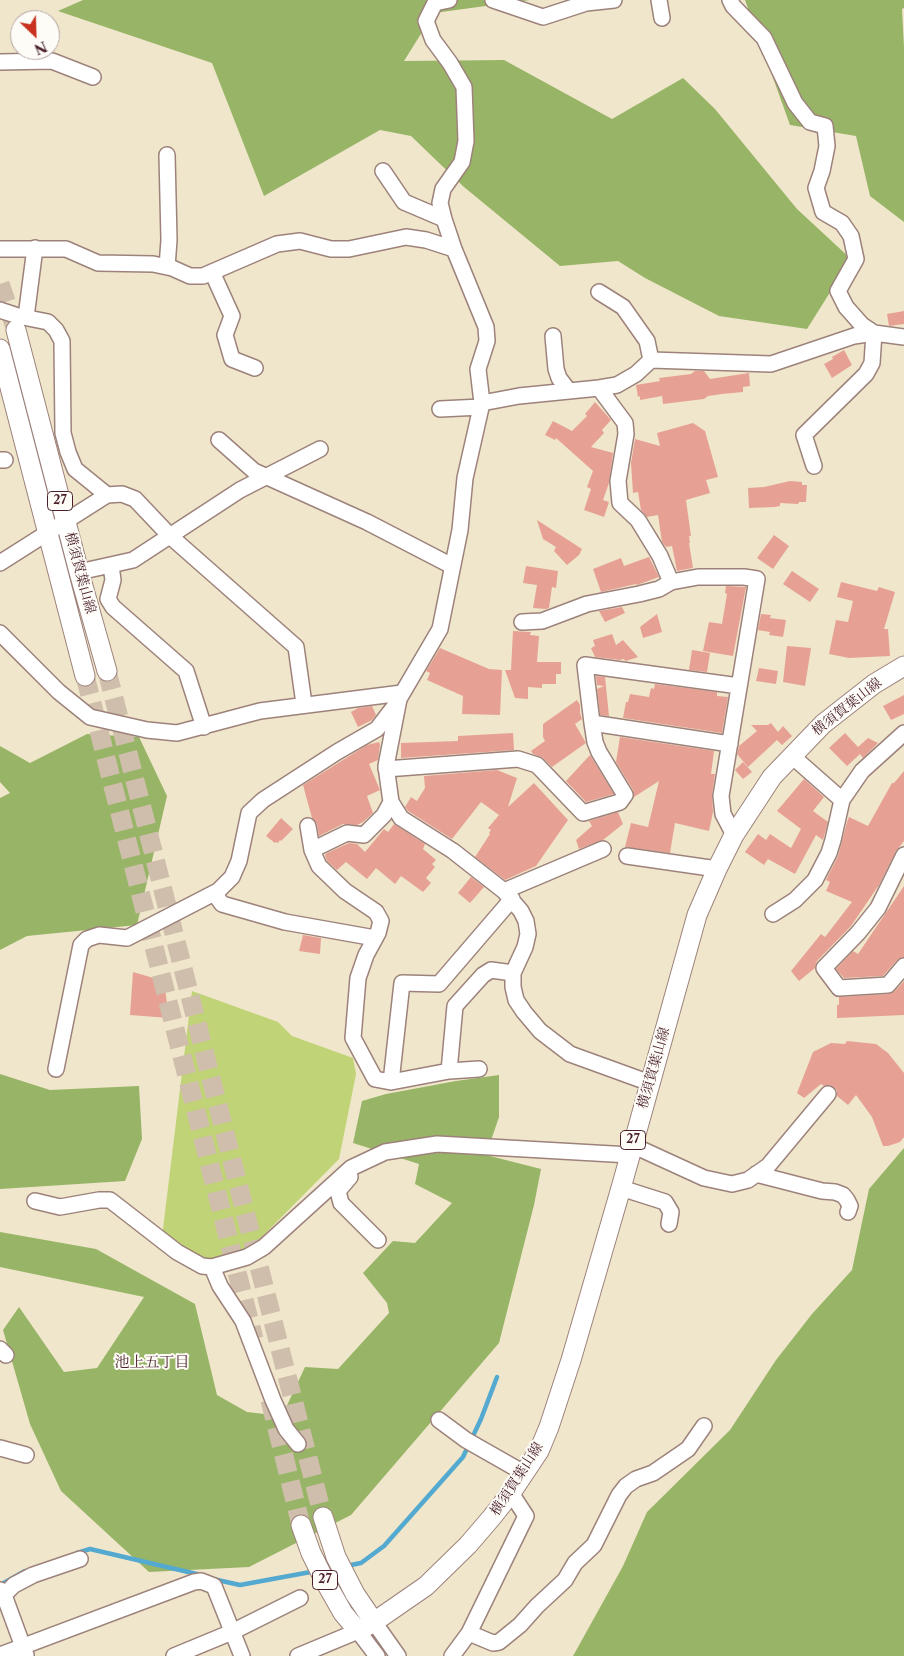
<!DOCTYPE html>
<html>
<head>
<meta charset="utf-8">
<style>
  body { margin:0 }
  #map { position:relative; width:904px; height:1656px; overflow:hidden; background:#f0e6cb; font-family:"Libre Caslon Text",serif }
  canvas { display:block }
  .north { position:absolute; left:10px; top:10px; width:50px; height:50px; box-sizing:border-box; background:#fdfcf7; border:1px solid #b5a4a5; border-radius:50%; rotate:156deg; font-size:14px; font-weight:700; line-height:20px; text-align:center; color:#4a1f2b }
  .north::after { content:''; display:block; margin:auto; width:18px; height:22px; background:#c8321e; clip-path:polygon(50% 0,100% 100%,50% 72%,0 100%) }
</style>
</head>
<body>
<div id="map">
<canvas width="904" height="1656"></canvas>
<div class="north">N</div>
</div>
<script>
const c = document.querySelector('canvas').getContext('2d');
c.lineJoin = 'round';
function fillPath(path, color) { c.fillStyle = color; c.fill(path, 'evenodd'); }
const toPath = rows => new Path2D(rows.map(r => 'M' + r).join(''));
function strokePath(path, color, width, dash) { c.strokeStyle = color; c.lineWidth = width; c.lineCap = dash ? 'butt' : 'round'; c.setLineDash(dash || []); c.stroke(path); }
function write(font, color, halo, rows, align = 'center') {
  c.font = font + ' "Libre Caslon Text","Noto Serif JP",serif'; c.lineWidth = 4; c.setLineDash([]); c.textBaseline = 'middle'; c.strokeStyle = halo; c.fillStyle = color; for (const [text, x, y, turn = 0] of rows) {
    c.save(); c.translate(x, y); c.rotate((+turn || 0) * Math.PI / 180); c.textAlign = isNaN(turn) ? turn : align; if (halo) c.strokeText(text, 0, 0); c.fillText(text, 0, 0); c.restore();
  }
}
const green = toPath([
  [192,991,278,1022,292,1036,353,1058,356,1074,339,1159,247,1252,218,1260,200,1260,162,1237]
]);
const forest = toPath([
  [83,0,530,0,434,13,404,61,504,60,612,119,683,78,715,109,797,209,851,259,807,329,719,316,645,278,618,261,560,266,464,187,411,136,380,130,264,196,212,63,58,11],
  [745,0,904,0,904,8,902,9,904,47,904,222,870,196,856,136,790,125],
  [87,734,139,737,167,796,137,925,27,936,0,950,0,798,10,793,0,782,0,746,30,763],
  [0,1074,50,1090,139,1086,142,1139,125,1181,0,1189],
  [499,1075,499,1117,486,1155,541,1169,534,1205,499,1343,351,1515,249,1567,149,1572,61,1491,30,1424,3,1330,19,1307,64,1372,97,1368,144,1297,0,1267,0,1232,96,1249,195,1304,217,1395,247,1412,282,1416,305,1367,338,1369,389,1313,387,1303,363,1273,393,1241,415,1243,452,1203,415,1184,419,1164,353,1143,362,1101,386,1094,456,1081],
  [904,1148,904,1656,573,1656,623,1566,647,1512,730,1430,776,1360,812,1314,852,1270,869,1189]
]);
const stream = toPath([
  [77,1553,90,1549,201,1575],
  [346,1566,361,1563,384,1546,463,1457,481,1419,497,1377],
  [213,1579,240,1585,316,1571],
  [0,1585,25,1571]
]);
const building = toPath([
  [904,311,904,324,889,326,887,314],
  [844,350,852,365,832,378,824,364,833,359,832,357],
  [695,371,704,371,710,379,749,373,750,386,743,387,743,392,722,394,708,396,704,399,663,404,662,396,640,400,640,396,638,397,636,385,660,381,659,378,691,374],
  [595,402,611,420,602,430,604,433,591,447,613,453,609,483,603,500,609,502,604,517,584,510,591,489,587,487,593,471,556,438,555,440,545,435,553,421,572,431,587,416,585,414],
  [693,423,705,431,718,477,706,480,710,493,686,500,691,536,689,536,690,543,689,543,693,568,677,571,672,546,666,547,662,542,658,515,647,517,641,510,638,492,633,493,631,463,635,439,660,446,657,433],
  [790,481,802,482,802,485,807,485,806,502,799,502,798,504,780,503,780,506,775,507,749,508,748,488,764,487],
  [537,520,582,549,579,555,567,565,554,551,556,547,543,539],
  [774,535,789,546,773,569,757,558],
  [649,557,659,577,637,585,636,584,601,592,593,569,621,558,624,566],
  [526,566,558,571,556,588,552,587,549,608,546,609,533,608,537,585,523,583],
  [792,571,819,589,810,602,783,584],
  [841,582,877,591,879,587,895,592,884,629,888,629,890,656,849,658,829,654,836,620,848,622,853,601,837,597],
  [726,586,746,587,733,656,703,651,709,622,722,624,727,594,725,593],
  [622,607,625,613,605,622,599,611],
  [657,614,662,632,643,638,640,627],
  [761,614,771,615,770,618,786,620,783,637,769,635,770,632,758,630],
  [513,631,531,632,530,635,539,636,537,662,561,662,561,674,556,674,556,684,542,684,542,688,528,687,528,699,515,698,505,670,511,670],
  [612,634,616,645,623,640,638,657,626,661,623,659,620,660,595,657,591,648,595,646,593,640],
  [787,646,811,648,805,686,783,682],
  [440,648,489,669,502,670,500,715,462,714,463,696,427,680,430,673,426,671],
  [692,650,710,653,707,672,689,670],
  [759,668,778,671,776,684,756,681],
  [596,676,605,677,609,716,600,715,597,689,604,686,597,685],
  [655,684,717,692,717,696,728,697,722,733,623,718,626,702,628,702,630,694,649,697,651,688,654,689],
  [904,695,904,714,891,720,883,706],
  [577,700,580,705,580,713,582,719,575,724,586,743,552,767,543,758,533,754,531,751,545,741,543,737,543,724],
  [372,706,376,715,372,720,358,727,351,712,358,708],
  [771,723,778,732,783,726,792,736,782,745,777,740,748,767,737,754,739,746,757,731,751,725,768,725],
  [513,733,514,750,401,758,401,743,458,741,458,736],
  [845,733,858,747,868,738,878,743,863,758,860,754,847,766,829,748],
  [620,737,714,751,711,774,715,774,712,795,713,812,709,831,675,823,670,853,625,847,631,823,648,827,659,781,634,797,633,790,616,762],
  [379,742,380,745,378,760,369,764,380,790,367,796,373,813,363,822,357,825,343,824,319,836,317,824,312,818,303,785,367,745],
  [590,755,614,794,586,802,566,781],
  [743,762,752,772,743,779,735,770],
  [497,770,517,778,508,807,534,783,568,820,536,866,505,880,475,857,490,834,489,833,491,830,488,828,499,815,481,802,452,839,408,811,405,807,411,797,417,801,425,788,424,776],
  [904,771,904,841,896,851,879,885,851,926,817,961,815,968,799,981,791,971,821,934,825,937,852,902,826,891,830,882,826,880,838,856,847,822,849,817,868,826,892,783,894,783],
  [804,779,824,797,813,811,828,822,823,840,816,835,795,874,768,859,764,865,745,852,758,834,766,840,770,834,791,848,801,829,777,811],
  [618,812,623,824,603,840,579,849,576,840,592,826,589,821],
  [281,818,293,829,281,841,280,840,278,843,276,842,275,843,266,836],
  [394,824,425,844,423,849,436,860,432,864,435,867,426,878,431,883,423,892,401,876,395,884,376,868,367,879,346,862,337,870,327,861,325,855,327,853,349,843,357,844,365,852,384,829,388,832],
  [471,877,484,887,470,903,458,893],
  [904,886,904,957,897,960,883,976,844,978,836,969,853,951,858,954],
  [303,935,321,938,320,954,299,951],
  [133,972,164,981,169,1018,130,1015],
  [904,981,904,1015,837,1018,837,1005,839,1005,839,997,889,994,895,991],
  [847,1041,876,1044,888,1053,904,1073,904,1137,900,1142,888,1146,883,1146,872,1117,856,1095,848,1105,837,1096,837,1090,830,1085,824,1086,821,1084,804,1098,797,1093,813,1052,831,1043,845,1044]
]);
const majorTunnel = toPath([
  [0,284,15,327],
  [107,671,323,1517],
  [85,676,254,1339],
  [270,1400,301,1525]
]);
const minor = toPath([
  [449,0,435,3,426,21,433,40,450,63,464,87,466,141,462,162,443,189,440,203,444,219,454,249,486,327,487,341,478,369,482,403,465,478,460,530,440,629,399,699,386,766,391,802,401,818,453,851,504,891,521,911,526,921,528,934,525,947,513,973,513,987,516,1000,524,1012,540,1031,570,1054,650,1083],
  [493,0,543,17,586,3,614,0],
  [659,0,662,18],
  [730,0,733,6,764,38,795,103,810,122,825,126,827,146,822,171,816,188,823,212,842,223,851,236,856,259,838,291,846,307,862,325,874,333],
  [0,62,52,61,93,77],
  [167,155,169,240,167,267],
  [383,171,404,202,444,219],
  [0,249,66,249,98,263,153,264,172,268,190,276,203,276,277,244,300,241,331,249,349,249,406,237,426,240,454,249],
  [212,272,232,316,225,335,232,359,255,368],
  [599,292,623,307,647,341,651,360],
  [0,310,18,316,48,322,56,330,62,341,63,433,68,452,75,469,107,495,122,494,135,499,170,536,296,647,304,704],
  [26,317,35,248],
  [553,336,556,369,559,378,568,390],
  [599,388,625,423,626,434,618,481,620,503,638,520,660,556,671,582],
  [482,403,519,396,599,388,617,385,636,374,651,360,771,364,854,336,874,333,904,337],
  [440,409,481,407],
  [219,440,254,471,367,522,452,566],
  [0,460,5,460],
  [814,466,804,435,866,374,872,363,874,333],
  [0,563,107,495],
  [111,566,113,580,108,599,113,607,186,671,204,727],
  [79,572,133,560,240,490,320,449],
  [522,622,542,621,587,604,639,594,659,589,671,582,698,577,744,577,757,579,721,796,723,814,734,835],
  [0,633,59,692,90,717,147,730,177,733,260,711,402,693],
  [730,744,592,723,585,665,739,686],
  [792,756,842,800],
  [386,769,518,759,537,765,583,813,620,802,625,795,599,752,595,742,592,723],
  [308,826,312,850,319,866,345,891,376,912,381,921,378,933,366,955,358,978,353,1038,375,1079,391,1082,449,1071,479,1069],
  [312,850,347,833,364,835,384,815,391,802],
  [904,855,878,908,858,933,824,968,839,988,888,985,904,966],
  [627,856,717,869],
  [504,891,603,849],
  [214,893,222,904,285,922,375,938],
  [773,914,795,900,815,880,829,853,833,840,842,800,862,771,904,733],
  [56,1069,81,945,87,939,99,935,127,938,218,891,232,877,239,861,249,813,263,800,337,752,377,729,397,703],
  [449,1071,455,1006,483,975,491,970,513,973],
  [391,1082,402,983,439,984,512,899],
  [632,1145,704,1178,732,1184,748,1180,768,1166,828,1094],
  [756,1174,822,1191,835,1192,843,1195,847,1200,850,1206,848,1212],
  [350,1177,338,1191,341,1203,378,1240],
  [621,1188,665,1202,671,1212,669,1224],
  [35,1201,60,1207,99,1200,110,1200,177,1252,202,1266,212,1267,247,1257,264,1247,351,1168,385,1152,437,1144,630,1155],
  [212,1267,220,1286,243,1321,273,1400,286,1429,298,1444],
  [0,1349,6,1355],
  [439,1420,466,1440,524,1473],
  [0,1448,26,1455],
  [0,1590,4,1595,26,1655],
  [4,1595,14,1585,33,1575,80,1559],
  [374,1622,398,1656],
  [469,1633,493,1643,499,1642,520,1625,537,1606,565,1580,575,1563,594,1545,619,1495,626,1486,636,1479,653,1473,688,1449,704,1426],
  [0,1655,194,1582,201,1581,214,1586,242,1656],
  [174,1656,232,1632,300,1598],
  [298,1656,358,1631,377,1656],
  [452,1656,469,1633,526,1516,511,1493]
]);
const major = toPath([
  [16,330,79,572,107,671],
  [0,349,85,676],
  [323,1517,336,1557,355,1594,374,1622],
  [301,1525,311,1553,326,1583,343,1613,358,1631,374,1622,426,1586,468,1545,492,1517,511,1493,539,1451,549,1427,571,1360,621,1188,697,915,717,869,734,835,772,777,823,724,874,684,904,666]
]);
const shields = [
  [60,501,25],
  [633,1140,25],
  [325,1580,25]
];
const shieldNames = [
  ["27",60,501],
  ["27",633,1140],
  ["27",325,1580]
];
const streetNames = [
  ["横須賀葉山線",80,573,75],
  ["横須賀葉山線",847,707,-38],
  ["横須賀葉山線",654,1068,-74],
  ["横須賀葉山線",517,1479,-57]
];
const neighbourhoodNames = [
  ["池上五丁目",152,1363]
];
fillPath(green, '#c0d376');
fillPath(forest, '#98b567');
strokePath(stream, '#53a9cf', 4.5);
fillPath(building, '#e6a194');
strokePath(majorTunnel, '#cfbeab', 19, [19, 9]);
strokePath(minor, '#9d827b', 18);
strokePath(major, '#9d827b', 21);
strokePath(minor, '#fff', 15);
strokePath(major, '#fff', 19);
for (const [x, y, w] of shields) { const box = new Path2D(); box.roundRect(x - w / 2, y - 9.5, w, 19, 4); c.fillStyle = '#fdfcf7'; c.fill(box); strokePath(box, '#4a1f2b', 1); }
write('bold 12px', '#4a1f2b', null, shieldNames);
write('14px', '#4a1f2b', '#fdfcf7', streetNames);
write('15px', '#4a1f2b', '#fdfcf7', neighbourhoodNames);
</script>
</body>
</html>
